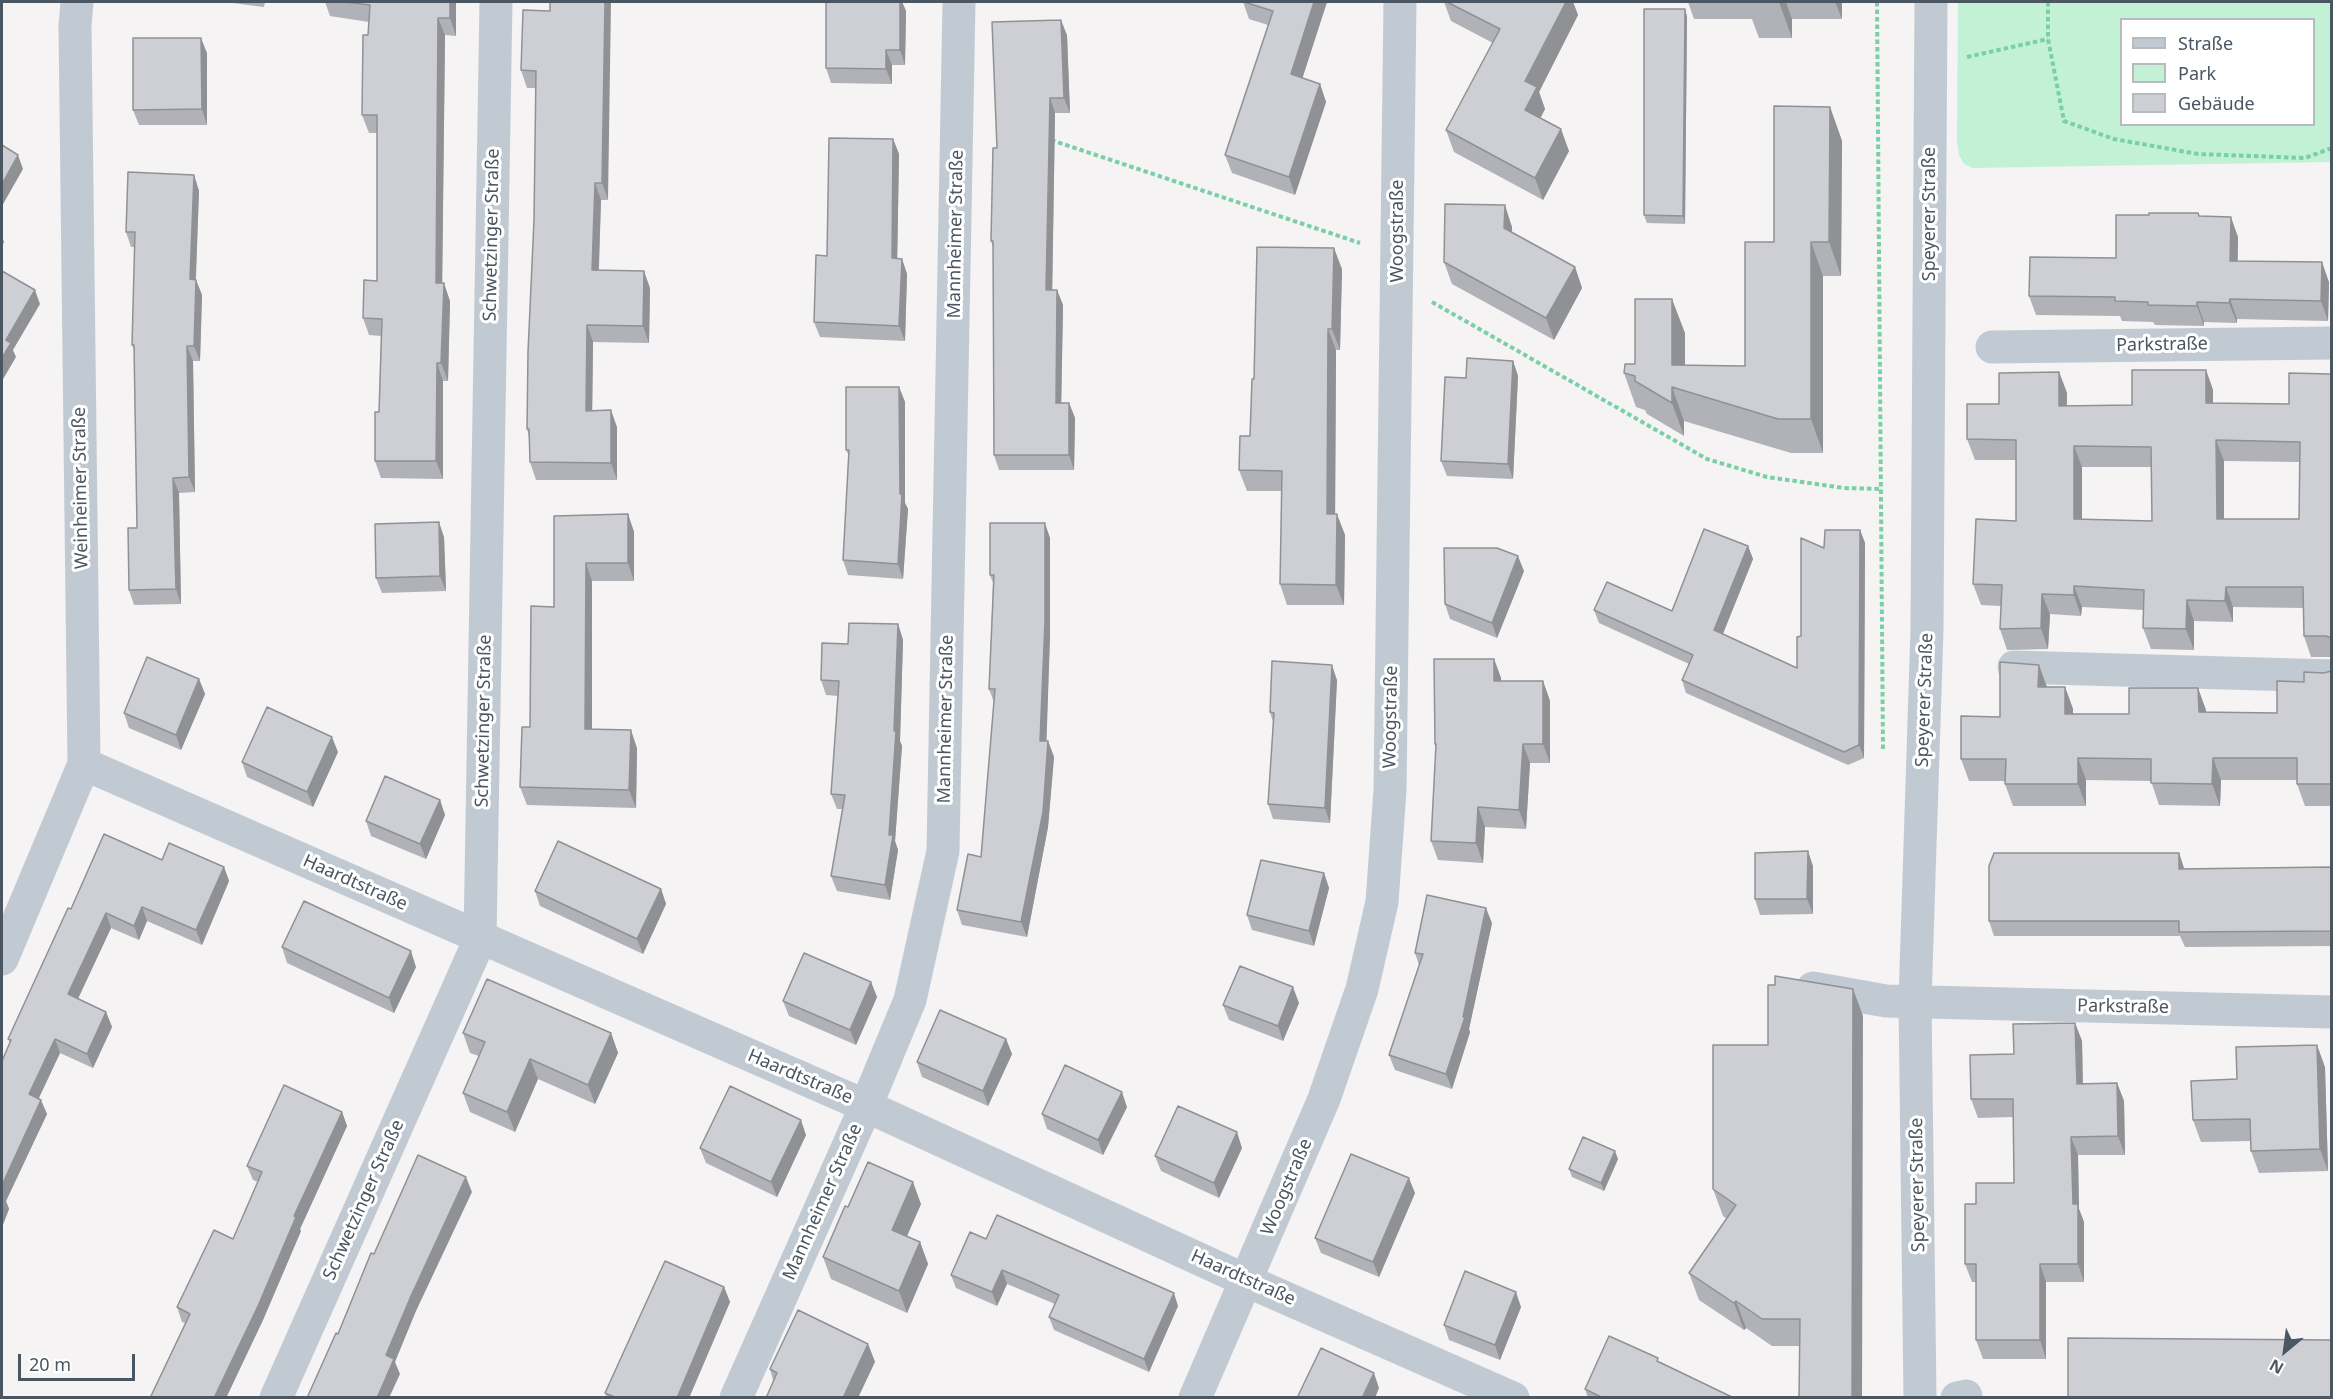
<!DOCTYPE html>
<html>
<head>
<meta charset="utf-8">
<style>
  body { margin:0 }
  #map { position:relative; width:2333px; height:1399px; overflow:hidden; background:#f5f3f3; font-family:"Noto Sans",sans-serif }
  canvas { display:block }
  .frame { position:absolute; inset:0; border:3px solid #4a5661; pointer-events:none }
  .legend { position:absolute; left:2120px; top:18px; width:195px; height:108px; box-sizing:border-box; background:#fff; border:2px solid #b7bbc0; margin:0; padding:8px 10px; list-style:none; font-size:18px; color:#4a5661 }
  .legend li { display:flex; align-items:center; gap:12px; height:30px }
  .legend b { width:30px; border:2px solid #b7bbc0 }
  .north { position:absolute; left:2255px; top:1321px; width:60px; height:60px; -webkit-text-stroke:4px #fff; paint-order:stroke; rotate:209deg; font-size:16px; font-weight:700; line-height:24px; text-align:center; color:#4a5661 }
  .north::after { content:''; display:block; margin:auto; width:21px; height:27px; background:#4a5661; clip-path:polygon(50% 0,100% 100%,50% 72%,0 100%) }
  .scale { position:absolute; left:18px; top:1354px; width:117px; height:27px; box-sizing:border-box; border:3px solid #4a5661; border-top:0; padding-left:8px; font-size:18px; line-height:21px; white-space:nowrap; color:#4a5661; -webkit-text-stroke:4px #fff; paint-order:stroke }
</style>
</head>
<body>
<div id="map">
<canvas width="2333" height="1399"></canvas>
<div class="frame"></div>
<ul class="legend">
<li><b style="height:8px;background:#c1cad2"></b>Straße</li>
<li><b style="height:16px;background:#c3f1d5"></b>Park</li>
<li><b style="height:16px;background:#cdcfd5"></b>Gebäude</li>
</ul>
<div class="north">N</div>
<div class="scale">20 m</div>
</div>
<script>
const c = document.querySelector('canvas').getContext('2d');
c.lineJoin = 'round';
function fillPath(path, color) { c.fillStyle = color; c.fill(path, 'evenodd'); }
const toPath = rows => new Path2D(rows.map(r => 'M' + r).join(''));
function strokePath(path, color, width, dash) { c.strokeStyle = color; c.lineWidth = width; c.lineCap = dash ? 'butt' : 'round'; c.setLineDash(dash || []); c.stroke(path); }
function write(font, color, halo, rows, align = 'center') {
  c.font = font + ' "Noto Sans",sans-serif'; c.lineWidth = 6; c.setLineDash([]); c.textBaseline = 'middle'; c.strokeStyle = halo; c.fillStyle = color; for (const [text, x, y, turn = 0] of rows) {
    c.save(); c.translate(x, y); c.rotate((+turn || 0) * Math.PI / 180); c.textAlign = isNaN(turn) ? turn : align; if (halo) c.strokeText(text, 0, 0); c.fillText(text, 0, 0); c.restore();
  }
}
const green = toPath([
  [1958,2,2331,2,2331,162,1973,168,1964,164,1959,155,1957,141],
  [2122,20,2314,20,2314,124,2122,124]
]);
const path = toPath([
  [1877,2,1883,751],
  [2048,2,2048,39,2064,121,2114,139,2198,154,2305,158,2332,148],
  [1967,57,2048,39],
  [1051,140,1360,243],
  [1432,302,1707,459,1767,477,1844,488,1881,489]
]);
const minor = toPath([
  [1992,347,2332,343],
  [2014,667,2332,676],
  [84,764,866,1106,1247,1281,1513,1398],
  [2,959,84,764,75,26,77,2],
  [1813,988,1886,1001,2332,1012],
  [276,1398,480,939,496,2],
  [736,1398,866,1106,910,1000,943,851,959,2],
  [1195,1398,1324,1099,1362,989,1382,902,1390,790,1400,2],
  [1920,1398,1915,1001,1927,629,1931,2],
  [1957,1398,1966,1396]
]);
const wall = toPath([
  [225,2,265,2,264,7],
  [325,2,456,2,456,36,445,35,442,283,450,301,448,381,443,381,443,479,381,478,375,461,379,412,381,336,369,335,363,318,377,281,377,133,369,133,362,115,369,22,330,16],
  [826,2,902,2,906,11,905,65,892,65,892,84,831,83,826,68],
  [1243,2,1327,2,1302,78,1320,84,1326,102,1295,195,1232,173,1225,155,1268,25,1249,19],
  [1444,2,1573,2,1578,15,1539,92,1545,109,1540,119,1569,151,1543,200,1454,152,1446,130,1493,43,1451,21],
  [1688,2,1842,2,1842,19,1792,19,1792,38,1759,38,1752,19,1694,19],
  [1685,9,1687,17,1685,224,1647,223,1644,215],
  [550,11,608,200,601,200,599,270,650,288,649,343,593,342,592,411,617,427,617,480,536,480,530,462,529,437,527,429,534,220,536,88,527,88,521,70],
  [1067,35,1070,113,1055,113,1052,290,1057,290,1063,305,1061,403,1069,403,1075,418,1074,470,999,470,994,455,993,247,991,241],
  [207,53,207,125,139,125,133,110],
  [1830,107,1842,141,1841,276,1823,276,1823,453,1791,453,1684,421,1684,436,1647,414,1645,410,1636,407,1624,373,1635,364,1685,333,1685,365,1745,366,1774,242],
  [893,139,899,154,897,258,902,259,907,274,905,341,820,337,814,322,827,256],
  [194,175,199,191,196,280,202,295,200,361,193,361,195,492,179,493,181,604,134,605,129,590,137,528,134,350,132,345,135,247,131,247,126,232],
  [2198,213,2200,216,2238,237,2238,261,2329,282,2328,321,2237,319,2237,323,2204,322,2204,326,2155,325,2153,322,2122,321,2120,316,2036,315,2029,296,2116,258,2149,215],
  [1512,227,1512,233,1575,267,1582,288,1554,340,1452,284,1444,262],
  [1342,269,1340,350,1336,350,1335,514,1345,535,1344,605,1287,605,1280,584,1282,491,1247,491,1239,470,1250,436,1254,379],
  [1513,361,1518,376,1513,479,1447,476,1441,461,1466,378],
  [2206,370,2213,390,2213,403,2289,404,2331,374,2331,657,2311,657,2304,636,2304,608,2233,607,2233,622,2194,621,2194,650,2151,649,2143,628,2144,610,2082,607,2081,616,2050,614,2048,649,2007,650,2000,629,2001,606,1981,605,1973,584,2016,521,2016,460,1975,460,1967,439,1999,404,2059,372,2067,393,2067,406,2132,405],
  [2224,461,2299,462,2299,519,2224,519],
  [2082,467,2151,467,2152,521,2082,519],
  [899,387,905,402,905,503,908,509,903,579,848,575,843,560,849,456,846,450],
  [628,514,634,532,634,581,592,581,592,729,637,748,636,808,527,805,520,787,530,727,554,607,554,516],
  [1860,530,1865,543,1864,758,1848,765,1686,693,1682,680,1689,664,1599,623,1594,610,1672,611,1748,546,1753,559,1723,634,1797,668,1801,636,1824,548],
  [444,537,446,591,382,593,376,578],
  [1050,538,1050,636,1046,741,1048,741,1054,757,1048,827,1027,937,962,925,957,910,981,857,994,702,989,689,993,583,990,575],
  [1524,571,1497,638,1450,619,1445,604],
  [898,624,903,640,900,741,902,746,895,841,898,850,890,900,837,891,831,876,843,809,837,809,831,794,838,696,826,695,821,680,848,644],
  [1494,659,1501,678,1501,681,1543,681,1550,701,1550,763,1530,763,1526,829,1485,827,1483,863,1438,860,1431,841,1436,748,1435,744],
  [2331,671,2331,806,2305,806,2297,784,2297,780,2221,780,2220,806,2159,805,2151,781,2086,780,2086,806,2013,806,2005,784,2005,781,1969,781,1961,759,2000,717,2047,687,2065,687,2073,709,2073,714,2129,714,2198,688,2206,712,2277,713,2304,682,2324,673],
  [199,679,205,694,181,750,129,728,124,713],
  [1337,680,1330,823,1273,819,1268,804,1273,722,1270,712],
  [338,752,313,807,247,777,242,762],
  [440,800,445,815,426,859,371,836,366,821],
  [2179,853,2184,869,2331,867,2331,946,2185,947,2180,936,1994,936,1989,921],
  [162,860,224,867,229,881,202,945,147,921,139,940,111,928,78,999,106,1012,112,1027,93,1068,60,1053,39,1098,47,1114,6,1201,9,1209,2,1227,2,1061,10,1043,8,1039,71,909],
  [1813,866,1813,914,1760,915,1755,899],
  [1324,873,1329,888,1314,946,1252,930,1247,915],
  [661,889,666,904,643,954,540,906,535,891],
  [1492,923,1469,1029,1470,1032,1452,1089,1395,1070,1389,1055,1419,965,1415,953],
  [282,947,416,967,394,1013,287,963],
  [871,982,877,997,856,1045,789,1016,783,1001],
  [1853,989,1863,1016,1800,1346,1772,1346,1746,1328,1744,1330,1699,1300,1689,1273,1727,1219,1723,1216,1713,1189,1768,1045],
  [1299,1003,1283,1041,1229,1020,1223,1005],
  [2075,1023,2082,1041,2083,1083,2117,1083,2124,1101,2125,1155,2078,1155,2079,1209,2084,1222,2084,1282,2046,1282,2046,1359,1983,1359,1976,1340,1976,1282,1972,1282,1965,1264,1976,1204,2014,1183,2013,1117,1978,1118,1971,1099,2014,1054],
  [463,1033,611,1033,618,1053,595,1104,538,1079,515,1132,470,1112,463,1093,479,1056,470,1053],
  [1006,1039,1012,1054,988,1106,922,1077,917,1062],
  [2325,1067,2328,1171,2259,1173,2251,1151,2251,1141,2201,1142,2193,1120,2237,1079],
  [1127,1107,1103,1155,1047,1129,1042,1114],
  [342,1112,347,1126,300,1229,301,1231,263,1320,226,1398,150,1398,185,1323,182,1322,177,1307,233,1239,258,1182,253,1180,247,1166],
  [806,1135,777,1197,706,1163,700,1148],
  [1242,1148,1219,1198,1161,1171,1155,1156],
  [1618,1159,1604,1191,1572,1177,1569,1169],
  [1415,1193,1379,1277,1321,1253,1315,1238],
  [921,1204,907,1236,920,1242,928,1264,907,1313,831,1279,823,1257,848,1207],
  [986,1239,1178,1306,1149,1372,1054,1330,1049,1317,1055,1304,1036,1296,1007,1284,997,1306,956,1288,951,1275],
  [724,1287,730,1302,689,1398,607,1398,605,1393],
  [1521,1307,1500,1360,1449,1340,1444,1325],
  [868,1344,875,1362,773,1380,770,1369],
  [1660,1362,1734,1398,1588,1398,1585,1389]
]);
const shadedWall = toPath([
  [450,2,456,2,456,36,450,18],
  [605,2,611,2,608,200,602,183],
  [900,2,902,2,906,11,905,65,900,50],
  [1314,2,1327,2,1298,92,1291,74],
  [1566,2,1573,2,1578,15,1539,92,1545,109,1533,132,1525,110,1525,81],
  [1779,2,1786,2,1792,19,1792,38],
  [1835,2,1842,2,1842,19],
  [1685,9,1687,17,1685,224,1683,216],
  [438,18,445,35,442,301,436,283],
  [1061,20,1067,35,1070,113,1064,98],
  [201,38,207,53,207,125,202,109],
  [886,50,892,65,892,84,886,69],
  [1320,84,1326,102,1295,195,1289,177],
  [1050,98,1055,113,1052,305,1046,290],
  [1830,107,1842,141,1841,276,1829,242],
  [1561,129,1569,151,1543,200,1535,178],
  [893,139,899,154,897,273,892,258],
  [18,155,23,169,2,206,2,184],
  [194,175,199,191,195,294,190,279],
  [595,183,601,200,598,287,592,270],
  [1505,205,1512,227,1512,250,1504,228],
  [2231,217,2238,237,2237,280,2230,261],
  [2,236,4,242,2,246],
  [1811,242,1823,276,1823,453,1811,419],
  [1334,248,1342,269,1340,350,1332,329],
  [902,259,907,274,905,341,899,326],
  [2322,262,2329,282,2328,321,2321,301],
  [1575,267,1582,288,1554,340,1546,318],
  [644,271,650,288,649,343,643,326],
  [196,280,202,295,200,361,194,346],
  [444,283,450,301,448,381,441,363],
  [35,290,40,304,13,350,16,357,2,381,2,358,6,340],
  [1057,290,1063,305,1061,418,1056,403],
  [1672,299,1685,333,1685,391,1672,365],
  [2230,299,2237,319,2237,323,2229,303],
  [2197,302,2204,322,2204,326,2197,306],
  [587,325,593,342,592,428,586,411],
  [1328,329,1336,350,1335,534,1327,514],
  [187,346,193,361,195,492,189,477],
  [1513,361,1518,376,1513,479,1508,464],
  [437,363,443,381,443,479,436,461],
  [2206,370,2213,390,2213,423,2206,403],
  [2059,372,2067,393,2066,426,2059,406],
  [899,387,905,402,905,503,908,509,903,579,898,564,900,494],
  [1672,387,1684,421,1684,436,1672,403],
  [1069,403,1075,418,1074,470,1069,455],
  [611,410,617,427,617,480,611,463],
  [2216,440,2224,461,2224,539,2217,519],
  [2074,446,2082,467,2082,540,2074,519],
  [173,478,179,493,181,604,176,589],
  [628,514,634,532,634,581,628,563],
  [1337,514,1345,535,1344,605,1336,585],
  [439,522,444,537,446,591,440,576],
  [1045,523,1050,538,1050,636,1046,756,1040,741],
  [1860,530,1865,543,1864,758,1859,745],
  [1748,546,1753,559,1719,643,1714,630],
  [1518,556,1524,571,1497,638,1492,623],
  [586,563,592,581,592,747,585,729],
  [2074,586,2082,607,2081,616,2074,595],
  [2226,587,2233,607,2233,622,2225,601],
  [2042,594,2050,614,2048,649,2041,628],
  [2187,600,2194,621,2194,650,2186,629],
  [898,624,903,640,900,741,902,746,895,841,898,850,890,900,885,885,889,835,894,731],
  [1494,659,1501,678,1501,700,1494,681],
  [1332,665,1337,680,1330,823,1325,808],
  [2039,665,2047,687,2038,687],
  [199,679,205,694,181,750,176,735],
  [1543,681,1550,701,1550,763,1543,744],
  [2065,687,2073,709,2073,736,2065,714],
  [2198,688,2206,710,2207,734,2199,712],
  [631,730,637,748,636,808,629,790],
  [332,737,338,752,313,807,307,792],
  [1048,741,1054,757,1048,827,1027,937,1021,922],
  [1523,744,1530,763,1526,829,1519,810],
  [2078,758,2086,780,2086,806,2078,784],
  [2213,758,2221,780,2220,806,2212,784],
  [440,800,445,815,426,859,420,844],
  [1478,807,1485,827,1483,863,1476,843],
  [1808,851,1813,866,1813,914,1807,899],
  [2179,853,2184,868,2184,884,2179,869],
  [224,867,229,881,202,945,196,930],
  [1324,873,1329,888,1314,946,1309,931],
  [661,889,666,904,643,954,637,939],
  [142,907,147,921,139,940,134,926],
  [1486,908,1492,923,1469,1029,1470,1032,1452,1089,1446,1074,1463,1017],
  [106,913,111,928,73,1009,68,994],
  [411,951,416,967,394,1013,389,998],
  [871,982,877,997,856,1045,850,1030],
  [1293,987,1299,1003,1283,1041,1278,1026],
  [1853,989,1863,1016,1862,1398,1852,1398],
  [106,1012,112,1027,93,1068,87,1054],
  [2075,1023,2082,1041,2083,1102,2077,1084],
  [611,1033,618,1053,595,1104,588,1085],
  [55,1039,60,1053,34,1108,29,1094],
  [1006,1039,1012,1054,988,1106,983,1091],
  [2317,1045,2325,1067,2328,1171,2320,1149],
  [530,1059,538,1079,515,1132,507,1112],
  [2117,1083,2124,1101,2125,1155,2118,1136],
  [1122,1092,1127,1107,1103,1155,1098,1140],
  [41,1100,47,1114,6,1201,9,1209,2,1227,2,1185],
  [342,1112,347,1126,300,1229,301,1231,263,1320,226,1398,214,1398,294,1216],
  [801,1120,806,1135,777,1197,771,1182],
  [1237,1132,1242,1148,1219,1198,1214,1183],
  [2071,1137,2078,1155,2079,1209,2084,1222,2084,1282,2078,1264,2073,1204],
  [1615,1151,1618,1159,1604,1191,1601,1183],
  [466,1177,472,1192,416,1311,395,1362,400,1374,389,1398,377,1398,386,1355,411,1296],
  [1409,1178,1415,1193,1379,1277,1373,1262],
  [913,1182,921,1204,900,1252,892,1230],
  [920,1242,928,1264,907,1313,899,1291],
  [2040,1264,2046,1282,2046,1359,2040,1340],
  [1002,1270,1007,1284,997,1306,992,1292],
  [724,1287,730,1302,689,1398,677,1398],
  [1516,1292,1521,1307,1500,1360,1495,1345],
  [1174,1293,1178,1306,1149,1372,1144,1359],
  [1736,1301,1746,1328,1744,1330,1734,1303],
  [868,1344,875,1362,858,1398,843,1398],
  [1374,1373,1379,1388,1375,1398,1362,1398]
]);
const building = toPath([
  [345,2,450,2,450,18,438,18,436,283,444,283,441,363,437,363,436,461,375,461,375,412,379,412,382,319,363,318,364,280,377,281,377,115,362,115,363,35,368,35,370,5,345,2],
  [550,2,605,2,602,183,595,183,592,270,644,271,643,326,587,325,586,411,611,410,611,463,530,462,529,429,527,429,528,352,534,220,536,71,521,70,523,10,550,11,550,2],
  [826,2,900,2,900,50,886,50,886,69,826,68,826,2],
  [1244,2,1314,2,1291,74,1320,84,1289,177,1225,155,1273,11,1244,2],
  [1447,2,1566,2,1525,81,1537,87,1525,110,1561,129,1535,178,1446,130,1500,29,1447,2],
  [1644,9,1685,9,1683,216,1644,215,1644,9],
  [1061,20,1064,98,1050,98,1046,290,1057,290,1056,403,1069,403,1069,455,994,455,993,241,991,241,993,148,997,148,992,22,1061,20],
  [133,38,201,38,202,109,133,110,133,38],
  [1774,106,1830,107,1829,242,1811,242,1811,419,1778,419,1672,387,1672,403,1635,381,1635,376,1624,373,1625,364,1635,364,1635,299,1672,299,1672,365,1745,366,1745,242,1774,242,1774,106],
  [829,138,893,139,892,258,902,259,899,326,814,322,816,255,827,256,829,138],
  [2,145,18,155,2,184,2,145],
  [128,172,194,175,190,279,196,280,194,346,187,346,189,477,173,478,176,589,129,590,128,528,137,528,134,345,132,345,135,232,126,232,128,172],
  [1445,204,1505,205,1504,228,1575,267,1546,318,1444,262,1445,204],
  [2149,213,2198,213,2199,216,2231,217,2230,261,2322,262,2321,301,2230,299,2229,303,2197,302,2197,306,2148,305,2148,302,2115,301,2115,297,2029,296,2030,257,2116,258,2116,215,2149,215,2149,213],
  [1257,247,1334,248,1332,329,1328,329,1327,514,1337,514,1336,585,1280,584,1282,471,1239,470,1240,436,1250,436,1252,379,1254,379,1257,247],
  [2,271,35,290,6,340,11,343,2,358,2,271],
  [1467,358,1513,361,1508,464,1441,461,1445,377,1466,378,1467,358],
  [2132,370,2206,370,2206,403,2289,404,2289,373,2331,374,2331,638,2326,636,2304,636,2303,587,2226,587,2225,601,2187,600,2186,629,2143,628,2144,590,2074,586,2074,595,2042,594,2041,628,2000,629,2002,585,1973,584,1976,519,2016,521,2016,440,1967,439,1967,404,1999,404,1999,373,2059,372,2059,406,2132,405,2132,370],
  [2216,440,2300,442,2299,519,2217,519,2216,440],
  [2074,446,2151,447,2152,521,2074,519,2074,446],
  [846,387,899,387,900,494,902,494,898,564,843,560,849,450,846,450,846,387],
  [628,514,628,563,586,563,585,729,631,730,629,790,520,787,522,727,530,727,531,606,554,607,554,516,628,514],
  [439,522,440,576,376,578,375,524,439,522],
  [990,523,1045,523,1045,621,1040,741,1048,741,1043,812,1021,922,957,910,968,854,981,857,995,689,989,689,994,575,990,575,990,523],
  [1704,529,1748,546,1714,630,1797,668,1797,637,1801,636,1801,538,1824,548,1825,530,1860,530,1859,745,1844,752,1682,680,1693,655,1594,610,1607,582,1672,611,1704,529],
  [1444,548,1497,548,1518,556,1492,623,1445,604,1444,548],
  [849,623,898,624,894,731,896,731,889,835,893,835,885,885,831,876,845,795,831,794,839,681,821,680,822,643,848,644,849,623],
  [147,657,199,679,176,735,124,713,147,657],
  [1434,659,1494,659,1494,681,1543,681,1543,744,1523,744,1519,810,1478,807,1476,843,1431,841,1436,744,1435,744,1434,659],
  [1272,661,1332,665,1325,808,1268,804,1274,713,1270,712,1272,661],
  [2000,662,2039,665,2038,687,2065,687,2065,714,2129,714,2129,688,2198,688,2199,712,2277,713,2277,681,2304,682,2304,672,2324,673,2331,671,2331,784,2297,784,2297,758,2213,758,2212,784,2151,783,2151,759,2078,758,2078,784,2005,784,2006,759,1961,759,1961,716,2000,717,2000,662],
  [267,707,332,737,307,792,242,762,267,707],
  [385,776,440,800,420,844,366,821,385,776],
  [104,834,162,860,169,843,224,867,196,930,142,907,134,926,106,913,68,994,106,1012,87,1054,55,1039,29,1094,41,1100,2,1185,2,1061,11,1040,8,1039,68,908,71,909,104,834],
  [558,841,661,889,637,939,535,891,558,841],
  [1808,851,1807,899,1755,899,1755,853,1808,851],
  [1994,853,2179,853,2179,869,2331,867,2331,931,2179,932,2179,921,1989,921,1989,866,1994,853],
  [1261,860,1324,873,1309,931,1247,915,1261,860],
  [1427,895,1486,908,1463,1017,1465,1017,1446,1074,1389,1055,1423,954,1415,953,1427,895],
  [304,901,411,951,389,998,282,947,304,901],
  [804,953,871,982,850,1030,783,1001,804,953],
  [1240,966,1293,987,1278,1026,1223,1005,1240,966],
  [1775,976,1853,989,1852,1398,1799,1398,1800,1319,1762,1319,1736,1301,1734,1303,1689,1273,1736,1205,1713,1189,1713,1045,1768,1045,1768,985,1775,985,1775,976],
  [487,979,611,1033,588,1085,530,1059,507,1112,463,1093,485,1042,463,1033,487,979],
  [940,1010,1006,1039,983,1091,917,1062,940,1010],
  [2075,1023,2077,1084,2117,1083,2118,1136,2071,1137,2073,1204,2078,1204,2078,1264,2040,1264,2040,1340,1976,1340,1976,1264,1965,1264,1965,1204,1976,1204,1976,1183,2014,1183,2013,1099,1971,1099,1970,1055,2014,1054,2013,1024,2075,1023],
  [2317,1045,2320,1149,2251,1151,2250,1119,2193,1120,2191,1081,2237,1079,2236,1047,2317,1045],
  [1065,1065,1122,1092,1098,1140,1042,1114,1065,1065],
  [284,1085,342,1112,294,1216,296,1217,258,1306,214,1398,150,1398,190,1314,177,1307,214,1230,233,1239,262,1172,247,1166,284,1085],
  [730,1086,801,1120,771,1182,700,1148,730,1086],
  [1178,1106,1237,1132,1214,1183,1155,1156,1178,1106],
  [1583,1137,1615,1151,1601,1183,1569,1169,1583,1137],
  [1351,1154,1409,1178,1373,1262,1315,1238,1351,1154],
  [418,1155,466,1177,411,1296,386,1355,394,1359,377,1398,307,1398,336,1333,338,1334,371,1253,374,1254,418,1155],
  [868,1162,913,1182,892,1230,920,1242,899,1291,823,1257,845,1206,848,1207,868,1162],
  [997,1215,1174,1293,1144,1359,1049,1317,1059,1295,1031,1282,1002,1270,992,1292,951,1275,970,1232,986,1239,997,1215],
  [665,1261,724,1287,677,1398,617,1398,605,1393,665,1261],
  [1465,1271,1516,1292,1495,1345,1444,1325,1465,1271],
  [798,1310,868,1344,843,1398,766,1398,777,1373,770,1369,798,1310],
  [1609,1336,1658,1358,1657,1361,1734,1398,1603,1398,1585,1389,1609,1336],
  [2068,1338,2331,1340,2331,1398,2068,1398,2068,1338],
  [1321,1348,1374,1373,1362,1398,1297,1398,1321,1348]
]);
const streetNames = [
  ["Speyerer Straße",1930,214,-90],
  ["Woogstraße",1398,231,-90],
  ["Mannheimer Straße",956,234,-89],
  ["Schwetzinger Straße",492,235,-89],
  ["Parkstraße",2162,345,-1],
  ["Weinheimer Straße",81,488,-91],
  ["Speyerer Straße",1925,700,-88],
  ["Woogstraße",1391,717,-89],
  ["Mannheimer Straße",946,719,-89],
  ["Schwetzinger Straße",484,721,-89],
  ["Haardtstraße",355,883,24],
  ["Parkstraße",2123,1007,1],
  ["Haardtstraße",800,1077,23],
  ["Speyerer Straße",1918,1185,-91],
  ["Woogstraße",1287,1187,-67],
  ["Schwetzinger Straße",364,1200,-66],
  ["Mannheimer Straße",823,1202,-66],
  ["Haardtstraße",1243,1278,24]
];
fillPath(green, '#c3f1d5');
strokePath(path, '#7ad0a6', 4, [4.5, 3]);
strokePath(minor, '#c1cad2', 33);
fillPath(wall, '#b0b2b7');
fillPath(shadedWall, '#909195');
fillPath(building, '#cdcfd5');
strokePath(building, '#909195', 1.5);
write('18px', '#4a5661', '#fff', streetNames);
</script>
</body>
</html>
